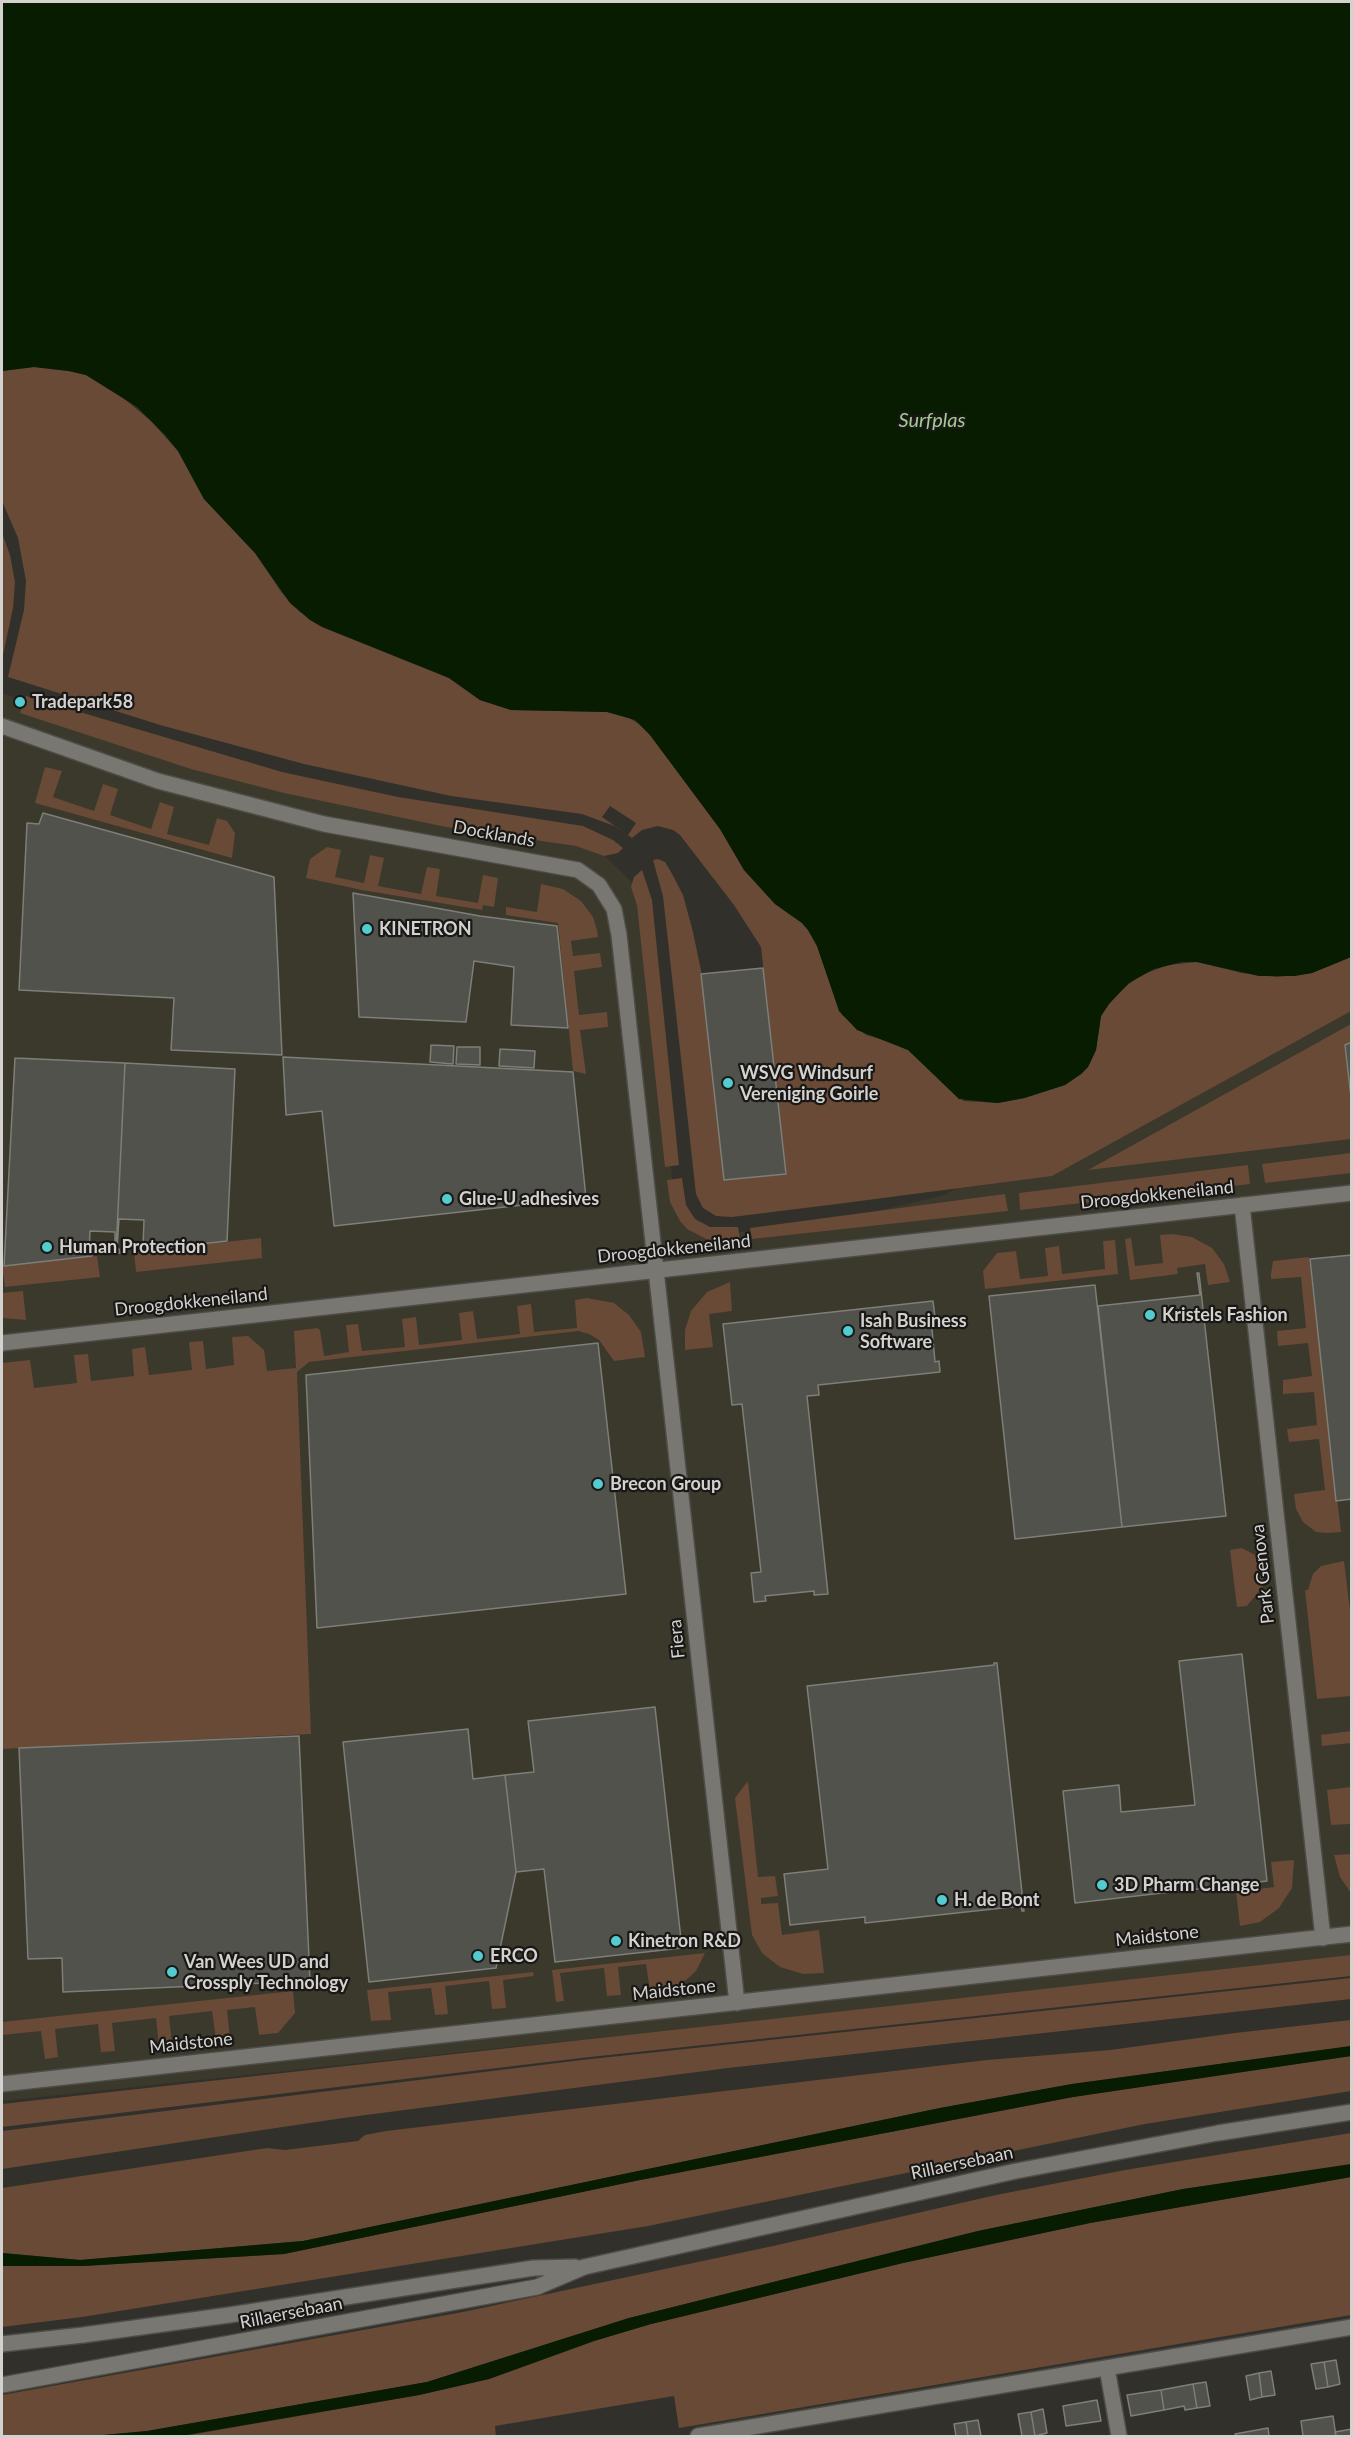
<!DOCTYPE html>
<html>
<head>
<meta charset="utf-8">
<style>
  body { margin:0 }
  #map { position:relative; width:1353px; height:2438px; overflow:hidden; background:#32302b; font-family:Lato,sans-serif }
  canvas { display:block }
  .frame { position:absolute; inset:0; border:3px solid #d3d2ce; pointer-events:none }
</style>
</head>
<body>
<div id="map">
<canvas width="1353" height="2438"></canvas>
<div class="frame"></div>
</div>
<script>
const c = document.querySelector('canvas').getContext('2d');
c.lineJoin = 'round';
function fillPath(path, color) { c.fillStyle = color; c.fill(path, 'evenodd'); }
const toPath = rows => new Path2D(rows.map(r => 'M' + r).join(''));
function strokePath(path, color, width, dash) { c.strokeStyle = color; c.lineWidth = width; c.lineCap = dash ? 'butt' : 'round'; c.setLineDash(dash || []); c.stroke(path); }
function write(font, color, halo, rows, align = 'center') {
  c.font = font + ' Lato,sans-serif'; c.lineWidth = 4.5; c.setLineDash([]); c.textBaseline = 'middle'; c.strokeStyle = halo; c.fillStyle = color; for (const [text, x, y, turn = 0] of rows) {
    c.save(); c.translate(x, y); c.rotate((+turn || 0) * Math.PI / 180); c.textAlign = isNaN(turn) ? turn : align; if (halo) c.strokeText(text, 0, 0); c.fillText(text, 0, 0); c.restore();
  }
}
const built = toPath([
  [2,693,315,798,587,839,634,884,650,959,674,1197,707,1235,820,1225,944,1195,1351,977,1351,1958,2,2101]
]);
const green = toPath([
  [34,367,68,371,86,375,121,396,151,421,178,451,204,499,255,553,282,593,300,612,449,678,480,700,511,710,607,712,626,716,644,727,720,829,744,870,775,904,802,923,808,930,817,946,842,1015,866,1035,888,1041,908,1050,964,1101,998,1103,1025,1098,1065,1085,1081,1074,1088,1067,1096,1050,1101,1016,1109,1004,1118,992,1141,975,1168,965,1197,962,1242,973,1277,977,1312,973,1351,957,1351,1011,1052,1176,837,1204,732,1217,716,1216,703,1208,696,1194,663,896,653,860,658,859,665,862,671,872,683,895,693,932,702,975,724,1180,786,1173,761,947,734,905,680,835,673,830,658,826,642,830,632,838,617,827,582,814,451,796,304,764,160,725,8,677,24,610,26,581,18,538,2,501,2,371],
  [610,806,636,823,628,835,602,817],
  [2,533,10,555,15,582,13,608,2,660],
  [26,696,282,772,398,797,583,826,613,840,623,848,618,853,604,856,576,846,446,827,284,793,191,769,20,713],
  [45,767,62,771,53,797,94,811,103,784,118,789,110,815,151,829,160,802,174,807,167,834,209,845,217,818,227,821,235,833,232,858,35,803],
  [327,847,341,850,335,877,364,883,370,855,384,858,378,886,421,894,427,867,440,869,436,896,478,903,483,875,498,878,494,907,483,905,482,910,362,890,306,878,310,859],
  [642,870,652,900,679,1165,665,1167,637,905,631,887,634,877],
  [541,884,563,889,581,901,593,917,597,930,598,937,571,941,573,956,600,953,602,967,574,971,579,1015,607,1012,608,1027,580,1030,586,1074,573,1071,558,923,506,915,506,907,537,912],
  [1351,1024,1351,1042,1345,1046,1351,1107,1351,1139,1088,1170],
  [1351,1153,1351,1173,1265,1183,1262,1164],
  [1248,1165,1250,1184,1020,1210,1019,1193],
  [682,1178,686,1205,695,1219,710,1227,738,1227,740,1241,727,1242,706,1239,687,1229,680,1221,670,1202,667,1180],
  [1005,1194,1008,1211,752,1239,750,1228],
  [1172,1234,1192,1237,1212,1248,1224,1264,1230,1282,1208,1285,1205,1264,1177,1268,1178,1274,1130,1280,1125,1239,1131,1238,1135,1266,1163,1263,1160,1235],
  [261,1238,262,1258,136,1272,134,1252],
  [1115,1240,1118,1274,985,1289,983,1271,997,1253,1016,1251,1020,1279,1048,1276,1045,1248,1059,1246,1062,1274,1105,1269,1103,1241],
  [97,1256,100,1277,5,1287,2,1266],
  [1309,1257,1341,1532,1326,1533,1316,1532,1303,1522,1296,1509,1294,1494,1325,1490,1319,1439,1289,1442,1287,1429,1317,1425,1314,1392,1283,1394,1283,1380,1312,1376,1308,1343,1278,1346,1277,1331,1306,1328,1301,1277,1271,1279,1271,1274,1273,1261],
  [730,1282,732,1311,709,1314,713,1347,685,1350,685,1330,691,1311,707,1292],
  [23,1291,26,1320,2,1318,2,1293],
  [587,1298,614,1303,629,1315,641,1332,645,1357,614,1361,599,1340,589,1334,578,1331,309,1362,297,1372,311,1734,2,1749,2,1363,30,1360,34,1388,77,1383,74,1355,88,1354,91,1381,134,1376,132,1349,145,1347,149,1375,192,1370,189,1342,203,1341,206,1369,234,1365,232,1337,248,1336,264,1350,267,1371,296,1368,294,1331,317,1328,320,1330,324,1356,349,1352,346,1325,358,1324,362,1351,405,1347,402,1319,416,1317,419,1345,462,1340,459,1313,473,1311,477,1339,520,1334,517,1306,531,1304,534,1332,577,1328,575,1300],
  [1242,1548,1261,1558,1264,1585,1247,1606,1237,1607,1230,1550],
  [1344,1561,1352,1627,1351,1696,1317,1699,1305,1590,1308,1590,1313,1574,1321,1566],
  [1351,1731,1351,1748,1351,1743,1322,1746,1321,1735],
  [748,1781,758,1877,775,1876,778,1896,761,1898,761,1904,778,1903,782,1935,819,1930,824,1973,803,1974,780,1967,762,1953,752,1935,735,1798],
  [1351,1787,1351,1824,1331,1825,1327,1790],
  [1351,1854,1352,1854,1351,1893,1340,1877,1334,1855],
  [1294,1860,1292,1888,1279,1908,1260,1922,1240,1926,1236,1892,1274,1887,1271,1862],
  [705,1953,696,1971,686,1980,665,1990,650,1991,646,1964,618,1967,621,1995,607,1996,604,1968,560,1973,564,2001,556,2002,552,1970],
  [1351,1955,1351,1976,581,2058,2,2127,2,2104],
  [533,1972,534,1976,503,1980,506,2008,492,2009,489,1981,445,1986,448,2014,435,2015,431,1988,388,1992,391,2020,371,2021,367,1990],
  [1351,1978,1351,1999,728,2068,343,2118,2,2169,2,2131,582,2060],
  [293,1991,295,2013,278,2033,259,2035,255,2007,227,2010,230,2038,216,2039,212,2011,169,2016,172,2044,159,2046,156,2018,112,2023,115,2051,101,2052,98,2024,55,2029,58,2057,45,2059,41,2031,2,2035,2,2022],
  [1351,2020,1351,2046,1072,2084,940,2108,303,2241,80,2260,2,2253,2,2188,267,2148,285,2150,358,2141,365,2135,386,2131,987,2060,1110,2050,1235,2033],
  [1351,2056,1351,2091,1145,2124,648,2226,82,2317,2,2327,2,2266,83,2266,284,2254,640,2180,1073,2097],
  [1351,2133,1351,2165,1183,2189,978,2231,629,2318,427,2382,147,2431,93,2436,2,2436,2,2395,463,2312,773,2246,996,2195,1125,2170],
  [1351,2177,1351,2315,679,2428,674,2396,495,2426,496,2436,184,2436,419,2395,489,2379,594,2341,651,2324,903,2263,1090,2223]
]);
const water = toPath([
  [2,2,1351,2,1351,957,1312,973,1295,976,1259,976,1197,962,1182,962,1154,969,1129,983,1109,1004,1101,1016,1096,1050,1088,1067,1081,1074,1065,1085,1024,1098,998,1103,959,1099,908,1050,857,1030,839,1011,817,946,808,930,802,923,775,904,744,870,720,829,650,735,635,720,607,712,511,710,480,700,449,678,322,627,310,620,290,603,255,553,204,499,178,451,165,435,137,407,86,375,69,371,34,367,2,371],
  [1351,2046,1351,2056,1073,2097,640,2180,284,2254,83,2266,2,2266,2,2253,80,2260,303,2241,940,2108,1072,2084],
  [1351,2164,1351,2177,1090,2223,903,2263,651,2324,594,2341,489,2379,419,2395,180,2436,93,2436,147,2431,427,2382,629,2318,978,2231,1183,2189]
]);
const building = toPath([
  [43,813,274,877,282,1055,171,1050,174,998,19,990,27,823,39,824,43,813],
  [353,893,480,916,557,926,568,1028,511,1025,514,967,474,961,466,1022,359,1017,353,893],
  [763,968,786,1174,724,1180,701,974,763,968],
  [1352,1042,1352,1107,1345,1045,1352,1042],
  [431,1045,454,1046,453,1064,430,1062,431,1045],
  [457,1047,480,1047,480,1065,456,1064,457,1047],
  [500,1049,535,1051,534,1068,499,1066,500,1049],
  [283,1057,573,1072,586,1198,334,1226,322,1111,286,1115,283,1057],
  [15,1058,125,1063,116,1253,113,1254,112,1250,115,1249,115,1232,90,1231,89,1252,92,1252,92,1256,4,1266,15,1058],
  [125,1063,235,1069,227,1241,140,1251,140,1247,143,1246,144,1220,119,1219,117,1249,119,1249,120,1253,116,1253,125,1063],
  [1352,1255,1352,1499,1336,1501,1310,1259,1352,1255],
  [1197,1273,1199,1273,1226,1516,1122,1527,1098,1306,1200,1295,1197,1273],
  [1095,1285,1122,1527,1015,1539,989,1296,1095,1285],
  [933,1301,935,1317,931,1318,935,1362,939,1361,940,1372,818,1385,819,1395,807,1396,828,1594,814,1595,814,1591,765,1596,766,1601,754,1602,751,1573,761,1572,742,1404,732,1405,723,1324,933,1301],
  [598,1343,626,1594,317,1628,306,1375,598,1343],
  [1242,1654,1267,1881,1075,1903,1063,1791,1119,1785,1121,1812,1195,1805,1179,1661,1242,1654],
  [994,1663,997,1663,1024,1911,1022,1911,1021,1906,865,1923,865,1917,790,1925,784,1874,828,1869,807,1686,994,1665,994,1663],
  [655,1707,682,1948,555,1962,544,1869,516,1872,505,1775,534,1772,528,1721,655,1707],
  [468,1729,473,1779,505,1775,516,1872,496,1968,369,1982,343,1742,468,1729],
  [299,1736,310,1981,63,1992,62,1958,28,1959,19,1748,299,1736],
  [1336,2360,1340,2384,1328,2387,1324,2362,1336,2360],
  [1324,2362,1328,2387,1316,2389,1311,2364,1324,2362],
  [1271,2371,1275,2395,1262,2397,1259,2373,1271,2371],
  [1259,2373,1262,2397,1250,2400,1246,2376,1259,2373],
  [1206,2382,1210,2406,1197,2408,1193,2384,1206,2382],
  [1193,2384,1197,2408,1185,2410,1184,2406,1164,2410,1161,2390,1193,2384],
  [1161,2390,1164,2410,1131,2416,1127,2395,1161,2390],
  [1097,2400,1101,2421,1066,2426,1063,2406,1097,2400],
  [1043,2409,1047,2433,1035,2436,1031,2412,1043,2409],
  [1031,2412,1035,2436,1022,2436,1018,2414,1031,2412],
  [1333,2416,1336,2436,1303,2436,1301,2421,1333,2416],
  [978,2420,981,2436,968,2436,966,2422,978,2420],
  [966,2422,968,2436,956,2436,954,2424,966,2422],
  [1268,2428,1269,2436,1236,2436,1235,2434,1268,2428],
  [1352,2429,1352,2436,1336,2436,1335,2432,1352,2429]
]);
const minor = toPath([
  [2,726,158,781,324,824,578,870,599,885,614,909,619,935,737,2003],
  [1242,1205,1323,1938],
  [2,1343,1352,1193],
  [2,2084,1352,1934],
  [2,2344,83,2335,229,2315,534,2268,575,2267],
  [1107,2368,1119,2436],
  [2,2385,537,2287,584,2267,1016,2171,1218,2133,1352,2112],
  [698,2436,1352,2327]
]);
const markers = [
  [20,702,6,"#52ccd0"],
  [367,929,6,"#52ccd0"],
  [728,1083,6,"#52ccd0"],
  [447,1199,6,"#52ccd0"],
  [47,1247,6,"#52ccd0"],
  [1150,1315,6,"#52ccd0"],
  [848,1331,6,"#52ccd0"],
  [598,1484,6,"#52ccd0"],
  [1102,1885,6,"#52ccd0"],
  [942,1900,6,"#52ccd0"],
  [616,1941,6,"#52ccd0"],
  [478,1956,6,"#52ccd0"],
  [172,1972,6,"#52ccd0"]
];
const poiNames = [
  ["Tradepark58",32,702],
  ["KINETRON",379,929],
  ["WSVG Windsurf",740,1073],
  ["Vereniging Goirle",740,1094],
  ["Glue-U adhesives",459,1199],
  ["Human Protection",59,1247],
  ["Kristels Fashion",1162,1315],
  ["Isah Business",860,1321],
  ["Software",860,1342],
  ["Brecon Group",610,1484],
  ["3D Pharm Change",1114,1885],
  ["H. de Bont",954,1900],
  ["Kinetron R&D",628,1941],
  ["ERCO",490,1956],
  ["Van Wees UD and",184,1962],
  ["Crossply Technology",184,1983]
];
const streetNames = [
  ["Docklands",494,834,10],
  ["Droogdokkeneiland",1157,1195,-6],
  ["Droogdokkeneiland",674,1249,-6],
  ["Droogdokkeneiland",191,1302,-6],
  ["Park Genova",1263,1574,-96],
  ["Fiera",677,1639,-96],
  ["Maidstone",1157,1936,-6],
  ["Maidstone",674,1990,-6],
  ["Maidstone",191,2043,-6],
  ["Rillaersebaan",962,2163,-12],
  ["Rillaersebaan",291,2313,-11]
];
const waterNames = [
  ["Surfplas",932,421]
];
fillPath(built, '#3b382c');
fillPath(green, '#684a36');
fillPath(water, '#071c00');
fillPath(building, '#50524b');
strokePath(building, '#7d7f78', 1.5);
strokePath(minor, '#4e4c47', 18);
strokePath(minor, '#797771', 15);
for (const [x, y, r, color] of markers) { const dot = new Path2D(); dot.arc(x, y, r, 0, 2 * Math.PI); c.fillStyle = color; c.fill(dot); strokePath(dot, '#191816', 2); }
write('bold 18px', '#d3d2ce', '#191816', poiNames, 'left');
write('18px', '#d3d2ce', '#191816', streetNames);
write('italic 20px', '#a3cc92', '#191816', waterNames);
</script>
</body>
</html>
